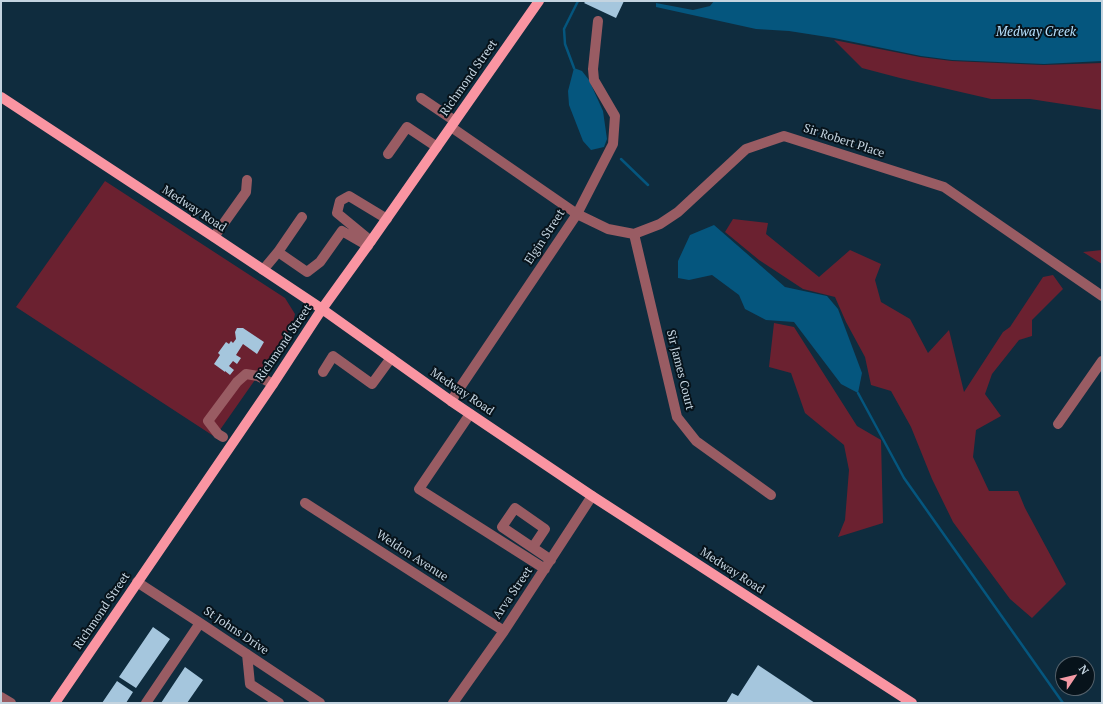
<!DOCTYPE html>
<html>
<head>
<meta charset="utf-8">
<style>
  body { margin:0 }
  #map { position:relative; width:1103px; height:704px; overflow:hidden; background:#0f2c3e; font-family:"PT Serif",serif }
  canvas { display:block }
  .frame { position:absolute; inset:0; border:2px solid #c4d4e0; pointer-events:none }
  .north { position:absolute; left:1055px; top:656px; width:40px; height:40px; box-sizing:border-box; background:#07131b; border:1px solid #53606a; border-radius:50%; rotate:55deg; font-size:11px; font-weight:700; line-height:16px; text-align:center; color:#c4d4e0 }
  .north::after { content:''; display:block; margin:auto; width:14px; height:18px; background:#f49aa5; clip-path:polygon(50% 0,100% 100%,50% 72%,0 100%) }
</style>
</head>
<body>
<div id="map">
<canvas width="1103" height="704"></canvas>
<div class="frame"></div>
<div class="north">N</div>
</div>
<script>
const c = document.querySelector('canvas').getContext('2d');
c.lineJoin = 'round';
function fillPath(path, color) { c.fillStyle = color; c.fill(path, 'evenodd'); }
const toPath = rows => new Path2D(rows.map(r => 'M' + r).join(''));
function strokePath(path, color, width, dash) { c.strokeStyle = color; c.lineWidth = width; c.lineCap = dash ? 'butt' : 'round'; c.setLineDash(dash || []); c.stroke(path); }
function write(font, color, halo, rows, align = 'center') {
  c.font = font + ' "PT Serif",serif'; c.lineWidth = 4; c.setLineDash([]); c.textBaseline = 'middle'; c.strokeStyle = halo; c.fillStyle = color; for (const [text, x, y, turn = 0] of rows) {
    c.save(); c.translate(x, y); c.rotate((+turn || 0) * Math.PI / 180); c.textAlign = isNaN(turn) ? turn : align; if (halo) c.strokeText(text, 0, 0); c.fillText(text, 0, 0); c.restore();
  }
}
const green = toPath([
  [834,40,920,57,952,61,1043,65,1102,63,1102,110,1030,99,991,99,900,78,862,68],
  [105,181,285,298,295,314,292,327,215,437,16,307],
  [733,219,768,223,766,234,819,277,850,250,881,264,875,280,881,302,910,319,928,353,949,330,964,392,1003,332,1010,327,1043,277,1053,275,1063,289,1032,320,1032,336,1019,340,992,374,985,394,1001,416,976,430,973,457,989,491,1018,491,1025,508,1066,584,1032,618,1010,599,953,522,932,479,911,427,891,391,871,385,865,357,846,322,835,297,803,289,759,260,725,232],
  [1102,250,1102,264,1083,252],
  [774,323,794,327,857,426,881,440,883,523,838,537,845,520,849,470,844,445,805,413,791,373,769,367]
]);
const water = toPath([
  [714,1,1102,1,1102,61,1044,64,952,60,921,56,834,38,789,31,756,29,656,7,656,3,693,10,710,6],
  [574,68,582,71,589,80,603,111,607,139,604,147,591,150,583,141,569,105,568,91],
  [714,225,785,287,827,296,838,309,862,373,858,393,841,384,794,322,766,320,745,309,739,295,712,275,689,280,678,278,678,261,690,235]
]);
const stream = toPath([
  [574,68,565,44,564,29,578,1],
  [621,159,648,185],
  [858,393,904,478,1063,703]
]);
const building = toPath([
  [586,1,624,1,616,18,584,3],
  [237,328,243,328,264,342,257,354,243,344,236,355,241,358,237,364,233,361,229,366,234,370,230,375,225,371,225,372,214,364,220,355,218,353,226,342,229,344,231,341,233,343,236,339,235,332],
  [153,627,170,639,136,688,119,677],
  [758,665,815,703,726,703,732,693,738,696],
  [185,667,203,680,187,703,161,703],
  [117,681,133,692,126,703,102,703]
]);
const minor = toPath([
  [421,98,455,121],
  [451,127,577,214,608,229,634,234,660,224,678,212,746,149,784,136,944,187,1102,296],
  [388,154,407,127,437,147],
  [634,234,677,417,696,441,771,495],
  [214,237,246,192,247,180],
  [371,241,337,213,340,201,349,196,387,219],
  [278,252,307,272,320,262,342,231,368,246],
  [263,270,278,252,302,217],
  [323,372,333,356,372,384,391,358],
  [451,401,577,214,613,144,615,116,594,80,593,69,598,21],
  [470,414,419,489,545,569],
  [1058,424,1102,361],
  [223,437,218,434,208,421,237,382,246,374,258,376,273,384],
  [305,503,504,631],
  [533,547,545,529,515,508,502,527,551,560],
  [137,582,200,623,320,703],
  [247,654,250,684,279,703],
  [1,697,11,703],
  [146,703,200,623],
  [453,703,504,631,592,496]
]);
const major = toPath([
  [1,97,214,237,322,309,451,401,592,496,912,703],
  [55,703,273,384,322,309,371,241,539,1]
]);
const streetNames = [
  ["Richmond Street",469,78,-55],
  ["Sir Robert Place",844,141,18],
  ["Medway Road",194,209,33],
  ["Elgin Street",545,237,-57],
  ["Richmond Street",284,343,-56],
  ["Sir James Court",680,370,76],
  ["Medway Road",462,392,34],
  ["Weldon Avenue",412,556,33],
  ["Medway Road",732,571,33],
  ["Arva Street",513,593,-56],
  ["Richmond Street",102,611,-56],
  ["St Johns Drive",236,631,34]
];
const waterNames = [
  ["Medway Creek",1036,32]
];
fillPath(green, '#6b2130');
fillPath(water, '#05567e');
strokePath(stream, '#05567e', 2.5);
fillPath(building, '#a5c6dd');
strokePath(minor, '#995c63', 10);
strokePath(major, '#fa95a2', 10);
write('12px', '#c4d4e0', '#07131b', streetNames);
write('italic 13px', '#b7e1fe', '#07131b', waterNames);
</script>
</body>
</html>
